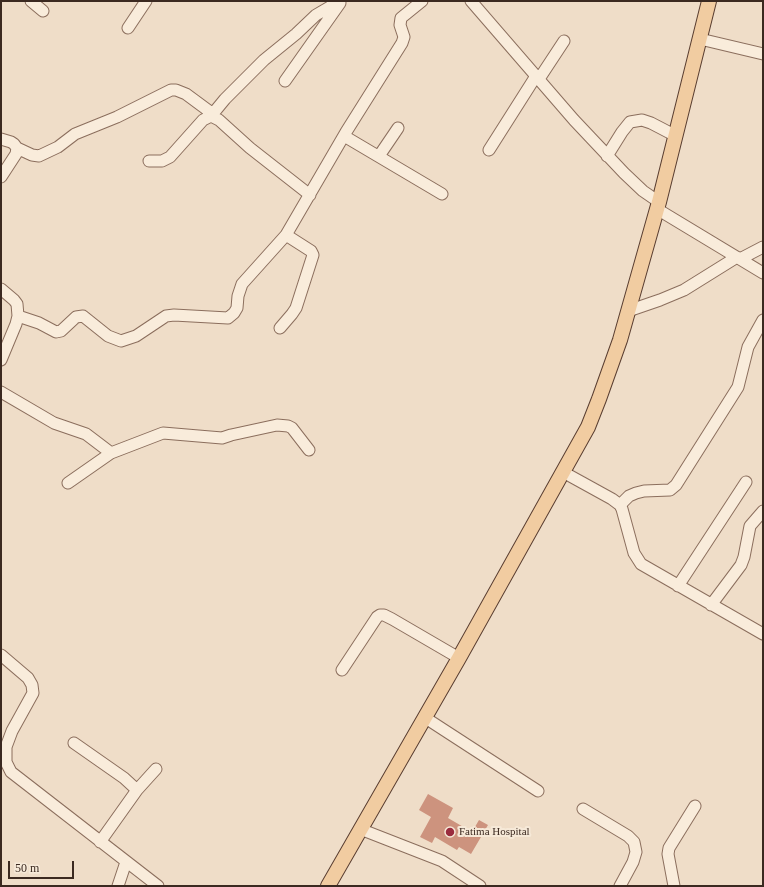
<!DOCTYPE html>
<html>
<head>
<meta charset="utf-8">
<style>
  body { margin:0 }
  #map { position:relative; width:764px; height:887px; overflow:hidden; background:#efddc8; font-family:Georgia,serif }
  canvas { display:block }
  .frame { position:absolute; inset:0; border:2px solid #3b2920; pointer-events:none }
  .scale { position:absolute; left:8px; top:861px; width:66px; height:18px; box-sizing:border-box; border:2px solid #3b2920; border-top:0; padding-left:5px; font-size:12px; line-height:14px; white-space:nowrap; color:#3b2920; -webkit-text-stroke:3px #f6e9d8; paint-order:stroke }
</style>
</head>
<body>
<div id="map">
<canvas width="764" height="887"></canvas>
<div class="frame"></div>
<div class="scale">50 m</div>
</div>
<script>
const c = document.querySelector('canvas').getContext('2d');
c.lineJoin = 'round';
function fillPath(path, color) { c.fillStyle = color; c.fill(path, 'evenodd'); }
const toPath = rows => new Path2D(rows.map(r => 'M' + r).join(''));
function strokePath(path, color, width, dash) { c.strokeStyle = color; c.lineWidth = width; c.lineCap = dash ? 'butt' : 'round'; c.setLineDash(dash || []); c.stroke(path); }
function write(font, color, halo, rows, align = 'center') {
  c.font = font + ' Georgia,serif'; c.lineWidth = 4; c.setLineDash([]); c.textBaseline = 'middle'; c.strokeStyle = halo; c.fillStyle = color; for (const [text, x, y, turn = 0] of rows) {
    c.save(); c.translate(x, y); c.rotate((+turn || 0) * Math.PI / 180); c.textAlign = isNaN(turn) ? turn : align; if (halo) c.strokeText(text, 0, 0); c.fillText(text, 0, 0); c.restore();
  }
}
const building = toPath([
  [428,794,453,808,448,818,472,832,479,820,488,825,471,854,459,847,457,850,435,837,432,843,420,837,431,817,419,810]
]);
const minor = toPath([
  [31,1,43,11],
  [471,1,574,120,624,173,643,191,659,202],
  [128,28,146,1],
  [700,39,763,54],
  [539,79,564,41],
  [285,81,340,3],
  [211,116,225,99,264,60,296,34,316,15,340,1],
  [344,136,442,194],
  [1,139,11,142,14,144,17,148,16,154,1,177],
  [17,148,32,155,39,156,58,147,75,134,117,117,171,90,176,90,186,94,213,114],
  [489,150,536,76],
  [379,156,398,128],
  [607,156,622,132,630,122,642,120,651,123,676,136],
  [149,161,162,161,170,157,203,120,211,116,219,120,250,148,310,195],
  [657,209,763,273],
  [740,259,763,247],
  [1,289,14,300,17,304,18,316,16,324,1,360],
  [628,311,660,300,684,290,737,257],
  [18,316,39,323,56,332,61,331,76,317,83,316,108,336,121,341,136,336,166,316,174,315,228,318,234,313,237,308,238,296,242,284,286,235],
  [280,328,292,314,296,308,313,255,311,251,286,235,346,132,402,43,404,37,400,25,401,18,422,1],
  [1,392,54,423,86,434,111,453,163,433,222,438,231,435,277,425,288,426,292,428,309,450],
  [563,472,612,499,620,505,622,509,634,553,641,564,763,634],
  [68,483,111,453],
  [620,505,629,496,636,493,644,491,670,490,676,485,738,387,748,347,763,320],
  [678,586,746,482],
  [711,605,741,565,744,557,750,526,763,511],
  [1,655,28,678,32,685,33,693,12,731,6,747,6,762,11,772,158,886],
  [342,670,377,617,380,615,384,615,392,619,459,658],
  [424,717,538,791],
  [74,743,124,778,137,790],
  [583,809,628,836,634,842,636,852,633,862,620,886],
  [360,829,442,861,480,886],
  [100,842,137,790,156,769],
  [118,886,126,862],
  [674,886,668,854,669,848,695,806]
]);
const major = toPath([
  [328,886,459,658,588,427,599,399,620,340,659,202,709,1]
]);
const markers = [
  [450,832,5,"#9a2c3e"]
];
const poiNames = [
  ["Fatima Hospital",459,832]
];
fillPath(building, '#cd937e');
strokePath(minor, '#8b6e5d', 13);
strokePath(major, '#593d30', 16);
strokePath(minor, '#f9ecdb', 11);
strokePath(major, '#f1cca1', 14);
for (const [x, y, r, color] of markers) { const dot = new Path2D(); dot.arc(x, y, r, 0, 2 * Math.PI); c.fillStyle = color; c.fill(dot); strokePath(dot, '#f6e9d8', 1.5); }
write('11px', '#3b2920', '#f6e9d8', poiNames, 'left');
</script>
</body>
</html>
